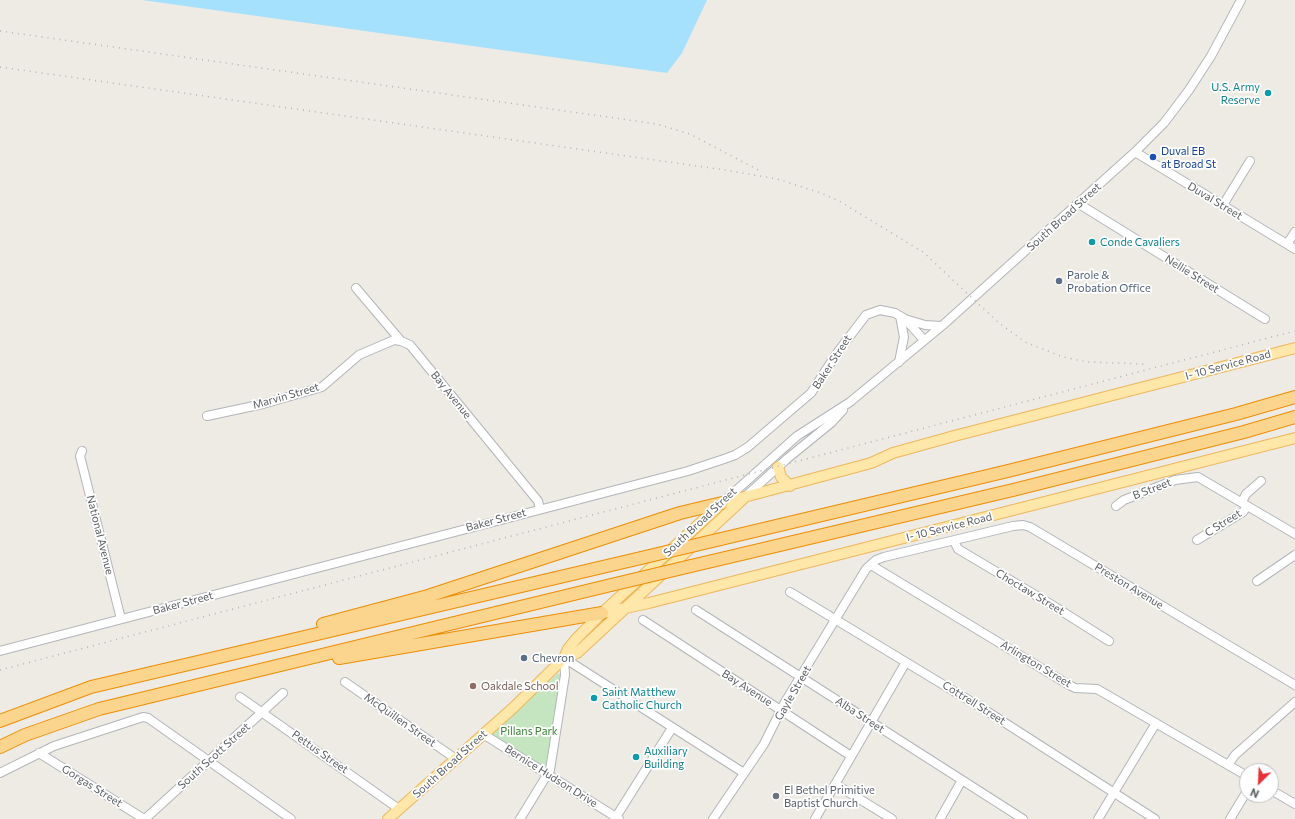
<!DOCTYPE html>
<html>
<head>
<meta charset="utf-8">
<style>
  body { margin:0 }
  #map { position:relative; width:1295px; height:819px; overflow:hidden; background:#eeebe4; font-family:Commissioner,sans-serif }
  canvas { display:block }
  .north { position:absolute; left:1239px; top:763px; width:40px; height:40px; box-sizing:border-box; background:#fff; border:1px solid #bebfc1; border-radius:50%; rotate:204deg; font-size:11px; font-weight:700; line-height:16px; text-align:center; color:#5c6064 }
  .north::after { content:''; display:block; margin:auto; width:14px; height:18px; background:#e63237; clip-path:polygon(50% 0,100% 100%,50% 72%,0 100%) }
</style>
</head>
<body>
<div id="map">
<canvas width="1295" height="819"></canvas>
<div class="north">N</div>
</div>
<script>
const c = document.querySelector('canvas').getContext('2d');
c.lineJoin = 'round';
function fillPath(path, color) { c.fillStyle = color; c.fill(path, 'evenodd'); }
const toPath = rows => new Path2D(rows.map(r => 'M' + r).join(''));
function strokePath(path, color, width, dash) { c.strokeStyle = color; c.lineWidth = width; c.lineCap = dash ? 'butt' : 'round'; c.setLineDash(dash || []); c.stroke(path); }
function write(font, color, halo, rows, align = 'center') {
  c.font = font + ' Commissioner,sans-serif'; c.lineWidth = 3.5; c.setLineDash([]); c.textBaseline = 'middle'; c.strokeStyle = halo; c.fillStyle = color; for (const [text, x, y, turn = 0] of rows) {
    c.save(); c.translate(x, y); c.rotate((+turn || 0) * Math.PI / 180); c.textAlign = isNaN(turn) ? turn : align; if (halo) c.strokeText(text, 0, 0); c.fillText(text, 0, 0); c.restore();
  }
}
const green = toPath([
  [558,673,562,676,545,769,491,734]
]);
const water = toPath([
  [142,0,707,0,682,53,667,73]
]);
const minor = toPath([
  [1135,152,1295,249],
  [1079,204,1265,319],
  [1223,205,1250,161],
  [1287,244,1295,232],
  [356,288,401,341,410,345,538,501,540,509],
  [905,319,925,325,941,326],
  [899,362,904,337,900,316],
  [207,416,263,404,322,387,359,355,394,340,401,341],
  [82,451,80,456,121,619],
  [746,496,788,458,831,423,843,410],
  [1242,502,1246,494,1261,481],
  [722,503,797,436,850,402,943,325,1135,152,1164,123,1189,90,1211,56,1241,0],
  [1116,506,1124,500,1175,480,1198,477,1295,534],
  [1197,540,1243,512,1247,506],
  [954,541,958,549,1052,605,1109,641],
  [871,565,1069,685,1075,688,1097,689,1247,776],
  [1257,581,1295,555],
  [790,592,985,710,1155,819],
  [696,610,1023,819],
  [643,620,851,756],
  [0,651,688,471,724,459,735,455,748,447,811,393,837,353,866,315,880,310,895,313,905,319,924,340],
  [564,658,744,773],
  [345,682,456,759],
  [240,697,399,809],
  [483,734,619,819],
  [39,753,144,819],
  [1228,765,1235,755,1295,702],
  [0,773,54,746,143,717,148,718,291,819],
  [835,784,892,819],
  [1271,790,1295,804],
  [616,817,672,728],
  [145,819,283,693],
  [520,819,550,770,565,675,564,658],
  [713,819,764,744,785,702,866,569,876,560,884,557,1013,526,1023,525,1030,527,1295,685],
  [815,819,906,662],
  [940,819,962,780],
  [1098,819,1156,723],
  [1230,819,1247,791]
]);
const major = toPath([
  [778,467,781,477,790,486],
  [602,613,649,603,1295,438],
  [564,658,577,653,744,498],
  [388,819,513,708,564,658,568,649,576,639,602,613,722,503,871,463,893,453,954,436,1295,348]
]);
const highway = toPath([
  [721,539,1008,471,1236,414,1295,397],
  [691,566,1013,490,1244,432,1295,417],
  [323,624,428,596,680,513,722,503],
  [339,658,602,613],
  [0,721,91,687,641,558],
  [0,747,25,735,99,709,611,585]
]);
const rail = toPath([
  [0,31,657,124,690,134,762,172],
  [0,67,725,170,777,179,821,193,839,201,923,252,999,323,1025,342,1063,357,1088,362,1145,364],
  [0,670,1295,331]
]);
const highwayBridge = toPath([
  [641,558,721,539],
  [611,585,691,566]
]);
const markers = [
  [1268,93,4,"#0f9aa8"],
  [1153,157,4,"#1a4fb4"],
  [1092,242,4,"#0f9aa8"],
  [1059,281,4,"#5c6f8a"],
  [524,658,4,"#5c6f8a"],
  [473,686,4,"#8d6e63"],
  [594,698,4,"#0f9aa8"],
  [636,757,4,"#0f9aa8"],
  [776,796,4,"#6b7280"]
];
const cultureNames = [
  ["U.S. Army",1260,87,"right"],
  ["Reserve",1260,100,"right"],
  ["Conde Cavaliers",1100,242],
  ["Saint Matthew",602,692],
  ["Catholic Church",602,705],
  ["Auxiliary",644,751],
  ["Building",644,764]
];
const transitNames = [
  ["Duval EB",1161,151],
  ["at Broad St",1161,164]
];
const streetNames = [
  ["Duval Street",1215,201,31],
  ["South Broad Street",1064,217,-42],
  ["Nellie Street",1192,274,32],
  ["Baker Street",832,362,-57],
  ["I- 10 Service Road",1228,365,-15],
  ["Bay Avenue",451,395,51],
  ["Marvin Street",286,396,-16],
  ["B Street",1152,489,-21],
  ["Baker Street",496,520,-15],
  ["South Broad Street",700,522,-43],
  ["C Street",1223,523,-32],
  ["I- 10 Service Road",949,527,-14],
  ["National Avenue",100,535,76],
  ["Preston Avenue",1129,586,31],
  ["Choctaw Street",1030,592,31],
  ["Baker Street",183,603,-15],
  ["Arlington Street",1036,664,31],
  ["Bay Avenue",747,688,33],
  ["Gayle Street",793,693,-60],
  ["Cottrell Street",974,703,32],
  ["Alba Street",860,715,33],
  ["McQuillen Street",400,720,35],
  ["Pettus Street",320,752,35],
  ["South Scott Street",214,756,-42],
  ["South Broad Street",450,764,-42],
  ["Bernice Hudson Drive",551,776,32],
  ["Gorgas Street",92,786,32]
];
const serviceNames = [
  ["Parole &",1067,275],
  ["Probation Office",1067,288],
  ["Chevron",532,658]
];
const educationNames = [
  ["Oakdale School",481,686]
];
const parkNames = [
  ["Pillans Park",529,731]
];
const worshipNames = [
  ["El Bethel Primitive",784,790],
  ["Baptist Church",784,803]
];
fillPath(green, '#c5e5c1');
fillPath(water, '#a5e0fd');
strokePath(minor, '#b1b5b9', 10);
strokePath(major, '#efb65c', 12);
strokePath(highway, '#ee8c04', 14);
strokePath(minor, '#fff', 8);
strokePath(major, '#fee7a9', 10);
strokePath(highway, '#fbd48e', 12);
strokePath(rail, '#b2b3b4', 1.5, [1, 5]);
strokePath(highwayBridge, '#ee8c04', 14, []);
strokePath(highwayBridge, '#fbd48e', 12);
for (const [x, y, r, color] of markers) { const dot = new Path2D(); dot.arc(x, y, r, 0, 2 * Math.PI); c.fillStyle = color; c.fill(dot); strokePath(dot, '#fff', 1.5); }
write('11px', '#0d838f', '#fff', cultureNames, 'left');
write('11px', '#164399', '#fff', transitNames, 'left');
write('11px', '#5c6064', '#fff', streetNames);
write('11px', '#4e5e75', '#fff', serviceNames, 'left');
write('11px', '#785e54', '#fff', educationNames, 'left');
write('11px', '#3a8235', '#fff', parkNames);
write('11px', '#5b616d', '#fff', worshipNames, 'left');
</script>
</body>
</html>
